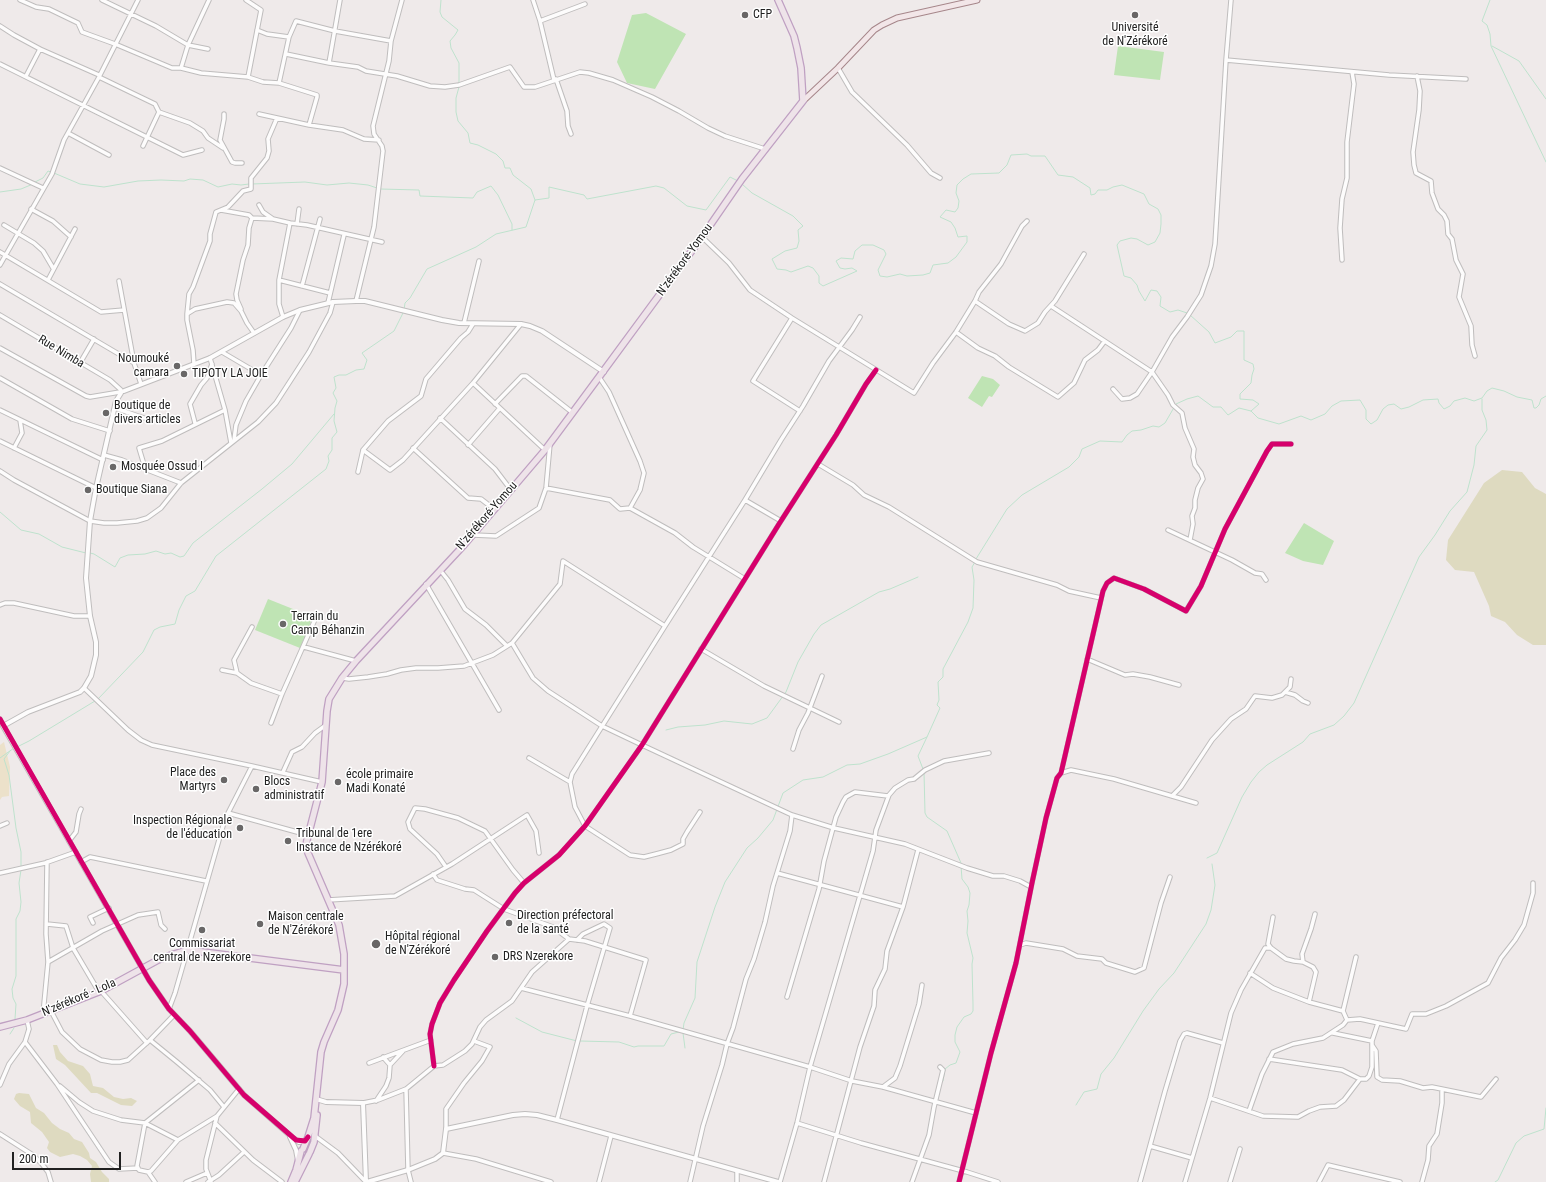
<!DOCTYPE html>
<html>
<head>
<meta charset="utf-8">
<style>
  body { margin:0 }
  #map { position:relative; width:1546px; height:1182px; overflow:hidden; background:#efeaea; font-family:"Roboto Condensed",sans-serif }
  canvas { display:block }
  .scale { position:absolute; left:12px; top:1152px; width:109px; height:18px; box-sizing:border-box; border:2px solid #212121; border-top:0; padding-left:5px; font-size:12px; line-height:14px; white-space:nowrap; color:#212121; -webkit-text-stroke:3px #fff; paint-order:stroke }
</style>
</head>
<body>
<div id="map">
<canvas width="1546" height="1182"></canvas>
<div class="scale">200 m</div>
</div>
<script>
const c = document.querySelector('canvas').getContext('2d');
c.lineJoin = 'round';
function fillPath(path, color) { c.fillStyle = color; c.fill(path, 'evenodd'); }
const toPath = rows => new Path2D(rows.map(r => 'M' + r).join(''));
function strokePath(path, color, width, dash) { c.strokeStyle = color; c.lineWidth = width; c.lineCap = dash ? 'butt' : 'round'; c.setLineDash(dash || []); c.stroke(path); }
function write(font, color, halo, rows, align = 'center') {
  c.font = font + ' "Roboto Condensed",sans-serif'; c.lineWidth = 3; c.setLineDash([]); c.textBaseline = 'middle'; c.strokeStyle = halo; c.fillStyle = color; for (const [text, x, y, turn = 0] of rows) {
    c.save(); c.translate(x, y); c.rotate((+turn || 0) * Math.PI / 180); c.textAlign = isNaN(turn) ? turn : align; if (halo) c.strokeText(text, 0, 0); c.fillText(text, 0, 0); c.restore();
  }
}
const grass = toPath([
  [4,742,10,767,9,796,2,797,0,800,0,745]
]);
const forest = toPath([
  [1502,470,1522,472,1535,488,1546,494,1546,645,1533,645,1517,635,1505,622,1491,616,1489,606,1474,572,1455,570,1446,560,1448,540,1484,483],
  [53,1045,57,1045,60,1052,68,1061,83,1066,90,1074,93,1086,103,1088,114,1097,123,1099,131,1098,137,1101,132,1106,121,1105,97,1093,91,1093,65,1065,56,1059],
  [19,1093,29,1094,36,1108,44,1113,52,1123,60,1129,69,1133,74,1139,82,1142,89,1153,90,1158,96,1162,102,1172,109,1179,109,1182,91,1182,90,1174,92,1166,87,1160,80,1156,73,1154,60,1157,50,1152,47,1148,49,1142,42,1132,31,1123,30,1112,20,1106,14,1099,16,1094]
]);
const pitch = toPath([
  [646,13,686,34,655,89,627,83,617,62,632,15],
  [1118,46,1164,52,1160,80,1114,75],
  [982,376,993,379,1000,385,992,397,989,396,982,407,968,398],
  [1304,523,1334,541,1323,565,1303,561,1285,553],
  [268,599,313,617,300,648,255,630]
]);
const stream = toPath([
  [441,0,440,12,442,17,458,30,455,35,450,41,451,48,459,63,459,84],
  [1490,0,1482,21,1487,25,1490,34,1491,46,1546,162],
  [1492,46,1519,61,1546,99],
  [459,87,456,98,456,112,458,121,468,133,470,143,478,145,496,154,503,161,505,168,510,168,513,175,531,189,535,200],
  [54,173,80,184,104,187,138,181,161,180,184,181,190,179,203,180,218,187,232,184,241,185,249,184],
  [35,182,43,178,48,171,51,172],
  [252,184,305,182,327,185,349,183,368,185,377,188],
  [742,184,752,193,793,216,803,226,798,230,799,241,797,248,785,251,772,259,777,269,786,270,791,272,808,266,813,268,819,276,819,283,823,286,857,271,852,268,845,269,840,268,836,261,841,258,853,259,855,251,862,245,873,245,884,250,886,254,878,270,880,276,887,277,900,274,907,276,923,275,930,273,933,265,948,263,956,257,967,242,967,236,958,237,955,228,951,222,940,217,946,210,955,212,958,208,959,201,956,193,957,185,963,179,971,174,999,173,1007,165,1011,155,1027,154,1031,156,1045,156,1058,175,1073,177,1090,188,1091,195,1095,194,1098,190,1107,190,1113,187,1122,185,1144,194,1149,204,1158,209,1161,215,1161,224,1160,233,1155,242,1148,245,1137,239,1131,238,1120,241,1117,245,1124,276,1131,278,1137,285,1139,291,1145,301,1151,290,1157,291,1161,297,1160,306,1170,312,1178,310,1187,313],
  [380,189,419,190,420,196,473,198,477,192,491,186,498,195,512,224,512,230],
  [0,192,21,189,33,184],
  [404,310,405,303,410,298,427,269,476,247,496,234,526,227,535,200,549,198,549,187,584,195,587,199,656,186,664,188,687,206,706,210,730,177,738,181],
  [1190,315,1209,332,1215,343,1231,337,1237,331,1244,331,1244,360,1253,364,1254,369,1252,375,1251,383,1240,394,1240,399,1253,400,1259,404,1251,411],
  [0,512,21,530,39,534,62,547,86,553],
  [90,553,94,554,115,567,120,558,128,555,145,554,156,551,165,554,171,553,180,557,184,556,193,543,262,489,292,464,334,414],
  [976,559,1007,509,1022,495,1069,467,1079,457,1082,449,1100,441,1122,442,1127,435,1132,431,1141,430,1153,426,1159,427,1165,423,1176,404,1187,399,1198,396,1213,407,1221,407,1228,415,1239,408,1251,411,1258,418,1279,424,1301,416,1311,420,1325,414,1332,406,1341,401,1360,400,1366,410,1366,419,1371,424,1377,420,1383,409,1388,405,1394,404,1401,409,1409,407,1423,400,1438,399,1439,403,1444,409,1450,406,1454,401,1465,398,1474,401,1482,398,1487,391,1492,388,1504,391,1517,397,1532,400,1534,408,1536,408,1539,405,1541,399,1546,396],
  [98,699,143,652,154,630,160,627,175,624,179,610,186,596,195,591,216,556,326,469,329,461,328,456,332,450,332,438,337,432,334,421,335,408,337,401,333,393,336,388,334,377,339,375,346,375,356,370,364,369,367,360,362,353,394,331,403,313],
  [666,730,678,727,705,725,724,721,752,724,767,718,786,692,798,662,814,634,821,625,879,592,890,589,918,577],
  [17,747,29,741,95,701],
  [10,751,4,759,9,775,16,828,21,852,21,867],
  [0,758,14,748],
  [923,769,918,756,927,737],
  [924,772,925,813,927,817,947,831,961,863],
  [1207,858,1217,853,1242,797,1251,782,1259,772,1267,765,1303,742,1310,734,1334,725,1344,716,1354,703,1419,557,1435,535,1450,511,1467,492,1474,465,1476,446,1487,430,1486,420,1482,410,1482,399],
  [516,1018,542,1032,577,1041],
  [15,1019,16,1004,13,998,12,989,16,976,16,919,20,911,21,902,19,883,21,870],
  [683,1030,684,1023,695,998,697,962,715,907,725,882,747,848,758,838,773,820,783,793,803,780,823,777,847,765,860,764,888,754,927,737,940,708,937,705,939,700,938,682,943,677,943,669,968,622,973,608,974,580,972,567,975,562],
  [683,1033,685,1048],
  [10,1034,14,1028],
  [580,1041,619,1042,634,1047,638,1046,664,1046,671,1034,679,1032],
  [943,1081,945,1069,950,1065,956,1063,960,1052,955,1042,955,1035,957,1027,964,1017,971,1014,973,1011,973,1004,972,964,973,958,967,933,968,921,967,911,969,905,970,893,968,887,962,879,961,866],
  [1076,1105,1084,1092,1097,1089,1101,1074,1114,1058,1143,1011,1159,989,1174,973,1206,924,1211,910,1215,885,1212,864],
  [1495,1182,1498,1180,1516,1143,1524,1136,1544,1129,1546,1108]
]);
const minor = toPath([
  [20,0,36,7,49,9,78,23,82,32,115,44,172,68,181,68],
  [102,0,156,26,188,45,208,49],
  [209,0,188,45,181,68,201,73,248,77,263,82,279,83,289,37,296,21,335,31,391,41],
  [246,0,261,10,248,77],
  [533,0,540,21,554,80],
  [540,21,585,4],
  [0,26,14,35,40,49],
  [257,30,267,34,289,37],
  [286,54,329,63,358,67,366,71,397,76,430,86,445,87,459,85,510,67,524,87,535,87,580,72,589,73,613,80,652,97,679,111,708,128,725,136,765,149],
  [1226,60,1389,75,1466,79],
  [329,63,340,0],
  [0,64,183,155,202,150],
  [838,68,852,92,907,145,931,173,940,178],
  [26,76,40,49,99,75],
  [1417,76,1420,91,1419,110,1413,152,1414,165,1416,173,1431,181,1432,193,1438,209,1444,215,1447,221,1448,234,1452,239,1456,260,1463,274,1459,297,1471,326,1472,345,1475,356],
  [99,77,155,104,159,112,143,146],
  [556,79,567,111,568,126,571,134],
  [279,83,317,95,317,97,309,125],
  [159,112,190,123,203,131,208,138,223,148],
  [224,114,224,119,220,140,232,162,235,163,242,163],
  [259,114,309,125,343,130,364,139,379,140],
  [68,133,109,155],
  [0,168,43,188],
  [259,205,263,212,273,219,290,223],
  [31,209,53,221,71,237],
  [221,210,249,215,252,218],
  [297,224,299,209],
  [4,225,34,243,43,251,53,268],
  [702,237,729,263,750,290,792,318,914,393,933,363,956,332,975,301,979,292,1001,264,1022,226,1027,221],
  [0,252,101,312,124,310],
  [1342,260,1340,228,1342,199,1347,178,1347,142,1354,84,1352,72],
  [0,265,52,174,64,140,99,77,138,0],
  [48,280,75,229],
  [279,280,330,293],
  [119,281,134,363,141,384],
  [0,284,134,363],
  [302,286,320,219],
  [356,301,374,227,383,151,382,146,374,134,373,126,389,61,391,41,402,0],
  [975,301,1009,324,1025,331,1038,323,1045,312,1055,301,1084,254],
  [328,303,344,235],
  [1051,306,1152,372,1172,337,1187,317,1201,295,1211,266,1215,244,1226,60,1231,0],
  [241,309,237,300,236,294,243,260,248,245,249,228,252,218,273,219],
  [187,314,189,294,193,287,210,241,210,234,216,212,228,207,243,191,251,189,251,178,267,158,269,151,268,139,277,118],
  [0,315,110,380,121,390],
  [283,317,279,304,279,280,290,223,307,225,382,242],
  [792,318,753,381,800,411],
  [464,323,479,261],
  [956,332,978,348,995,356,1009,367,1058,397,1074,383,1085,360,1098,350,1104,342],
  [0,348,86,396,90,397,120,392],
  [222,352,261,375],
  [210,358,225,410,231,443],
  [80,363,94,339],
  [194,364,193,350,187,320,187,314,195,309,227,302,234,303,241,311,247,323,254,333],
  [599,377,609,392,640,461,644,473,640,490,630,508],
  [0,378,72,419,110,431],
  [473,383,545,450],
  [1113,389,1122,399,1130,398,1137,394,1152,372,1168,395,1173,405,1182,413,1185,428,1194,449,1193,457,1195,465,1201,473,1203,479,1198,488,1195,500,1195,508,1192,516,1193,524,1190,540],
  [495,404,522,376,526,376,573,413],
  [115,408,144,418],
  [0,410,103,460],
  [440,418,495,469,511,490],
  [195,423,190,404,201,385,207,378,212,364],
  [234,440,236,425,246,401,261,375,291,328,300,310],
  [0,441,96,488],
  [468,445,500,408],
  [14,448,22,433,20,420],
  [413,448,468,498,481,499,494,509],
  [363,450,390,470,403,460,473,383,521,324],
  [104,455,122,460,181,483],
  [818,464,853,485,864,495,889,507,977,562,1057,585,1069,591,1101,598],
  [145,468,139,448,162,441,225,410],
  [0,471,14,480,90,521,104,523,117,523,137,521,147,518,161,508,181,483,258,422,276,403,309,352,330,313,333,302],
  [358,472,363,450,388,421,421,396,426,379,461,338,468,332,473,324],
  [546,488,610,500,620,509,630,508,675,533,693,547,745,579],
  [745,500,781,521],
  [1168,530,1232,560,1255,573,1262,574,1266,580],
  [473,535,496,536,539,508,546,488,550,444],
  [440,570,448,580,465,609,486,625,507,646],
  [426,584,499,710],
  [0,605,5,603,14,603,74,616,90,616],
  [252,627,234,660,237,673,251,683,282,694],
  [512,643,533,678,548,691,602,726,642,745,792,815,834,828,905,844,967,868,993,876,1004,876,1020,881,1031,887],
  [304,647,356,661],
  [701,649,764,686,839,722],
  [1087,659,1125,675,1133,674,1150,677,1179,685],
  [222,670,237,673],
  [342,678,349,679,368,677,387,674,401,670,416,668,438,668,464,666,493,655,512,643,560,584,563,561,665,626],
  [84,688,128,730,141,740,152,745,252,766,322,782],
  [1285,692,1295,695,1303,701,1308,703],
  [0,719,3,726],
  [271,723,282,694,317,615],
  [793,749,799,730,808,713,822,676],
  [529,758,570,782],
  [283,772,292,752,302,747,315,733,326,725],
  [1061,773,1071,770,1114,779,1196,803],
  [1172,796,1181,787,1212,740,1231,719,1246,709,1255,696,1272,698,1282,695,1290,687,1291,679],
  [700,812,687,832,683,839,683,844,671,850,656,854,644,857,630,855,585,826,575,807,570,782,572,774,665,626,745,500,781,440,803,406,829,361,852,330,860,317],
  [228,813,308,835],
  [0,826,7,823],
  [69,841,76,832,79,814,81,809],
  [81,862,90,857,95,858,206,881],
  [446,867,437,854,410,829,408,822,415,808,425,809,458,818,485,831,513,870,524,883],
  [0,873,45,863,76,852],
  [777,873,903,907],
  [433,874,437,880,465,889,474,890,504,909,553,927,569,939,585,941,646,960,630,1016],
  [328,900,395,896,452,864,527,815,536,831,539,853],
  [93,923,90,917,109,908],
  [47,924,66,926,73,948,99,992],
  [1020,945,1026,943,1063,949,1077,956,1102,959,1106,963,1135,972,1144,968,1161,903,1170,877],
  [1271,948,1268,944,1273,917],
  [48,962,102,931,138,915,158,912,161,925,165,929],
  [1303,962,1302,954,1311,929,1315,914],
  [1250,973,1273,988,1309,1002,1343,1011],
  [521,988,630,1016,810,1067,852,1081,883,1087,976,1113],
  [101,991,147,1043],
  [787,997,819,889,824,861,836,817,843,802,846,797,855,792,888,796],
  [169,1009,175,993,225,819,252,766],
  [51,1011,62,1032,80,1049,101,1060,112,1062,120,1062,128,1060,150,1040,174,1015],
  [43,1014,48,962,46,934,47,862],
  [1347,1020,1343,1011,1356,957],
  [1333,1033,1372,1041],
  [150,1040,177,1062,210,1090,224,1107],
  [25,1042,57,1084,109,1162,119,1169,138,1168],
  [1372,1045,1376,1051,1377,1077,1382,1080,1400,1081,1423,1088,1432,1087,1481,1097,1496,1079],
  [1269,1059,1342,1070,1360,1079,1366,1079,1369,1076,1372,1067,1372,1041,1378,1023],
  [369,1063,431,1040],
  [390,1065,403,1051],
  [434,1066,430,1034,432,1024,440,1003,454,980,487,931,515,893,524,883,559,855,585,826,642,745,779,524,836,435,866,384,876,370],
  [199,1080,145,1123,137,1166,139,1170,148,1172,151,1171,178,1140,217,1116,239,1089],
  [0,1085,9,1064,25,1042,29,1029,27,1020],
  [60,1086,79,1102,93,1111,121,1120,145,1123,178,1140],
  [883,1087,895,1078,900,1066,919,1004,922,985],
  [406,1089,408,1170,411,1182],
  [1210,1098,1263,1116,1298,1117,1309,1111,1320,1107,1336,1106,1344,1100,1360,1079],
  [376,1101,386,1086,389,1078,390,1065,383,1057],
  [363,1103,378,1100,406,1089,434,1066,443,1065,465,1051,472,1044,480,1027,486,1020,512,1001,532,972,569,939],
  [1249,1111,1262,1074,1273,1052,1293,1044,1323,1038,1343,1025,1347,1020,1360,1019,1406,1029,1412,1014,1426,1014,1446,1006,1488,983,1501,958,1515,940,1524,925,1533,893,1533,883],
  [557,1120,587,1006,610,928,604,924,583,934,577,940],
  [215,1123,253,1160,282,1182],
  [797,1123,861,1143,967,1172,998,1182],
  [446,1129,446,1109,464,1083,482,1061,490,1047,474,1041],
  [0,1134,33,1155,42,1164,48,1172,51,1182],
  [315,1136,338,1153,366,1182],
  [1150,1146,1192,1158],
  [443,1153,476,1159,551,1182],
  [148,1172,155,1182],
  [186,1182,207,1173],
  [208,1182,219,1175,244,1152],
  [211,1182,206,1169,206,1160,217,1116],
  [599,1182,611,1136],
  [690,1182,703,1126,722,1065,727,1044,733,1028,746,979,754,959,765,922,773,886,790,831,792,815],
  [737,1182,737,1171],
  [780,1182,797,1123,810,1067,873,851,876,830,889,795,895,788,908,780,914,779,925,770,944,761,989,753],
  [824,1182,860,1047,874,1006,875,990,885,969,887,951,903,907,918,850],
  [912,1182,929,1135,934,1107,943,1070,940,1067],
  [959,1182,991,1053,1016,963,1032,883,1046,818,1057,778,1061,773,1103,591,1107,583,1114,578,1144,589,1186,611,1201,586,1225,529,1267,451,1272,444,1291,444],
  [1140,1182,1165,1091,1180,1041,1184,1034,1187,1033,1223,1043],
  [1185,1182,1210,1098,1231,1013,1241,990,1265,948,1271,948,1286,959,1294,961,1303,962,1313,967,1316,972,1309,1002],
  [1230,1182,1240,1149],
  [1319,1182,1328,1165,1400,1182],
  [1422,1182,1428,1160,1429,1146,1437,1134,1442,1103,1442,1089]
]);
const tertiary = toPath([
  [124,391,210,358,283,317,300,310,333,302,356,301,365,301,442,320,459,323,521,324,530,326,542,331,604,372],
  [121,393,116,401,96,488,90,521,86,578,90,616,96,642,96,655,91,676,84,688,80,692,28,712,3,726,149,980,169,1009,190,1031,244,1095,293,1138,299,1142,305,1141,307,1139],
  [316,1099,326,1102,363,1103,366,1182],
  [290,1137,296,1150,298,1161],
  [367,1182,408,1170,435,1159,443,1153,446,1129,513,1115,525,1114,537,1115,557,1120,778,1182]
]);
const primary = toPath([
  [803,101,838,68,874,30,882,25,897,18,977,0]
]);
const trunk = toPath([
  [0,1027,27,1020,101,991,158,960,171,955,187,950,344,970],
  [303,1149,308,1137,314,1118,321,1052,324,1042,338,1010,344,984,344,954,339,925,308,853,306,846,307,840,322,782,327,711,329,699,342,678,356,661,464,545,545,450,599,377,702,237,742,179,803,101,801,68,797,48,794,36,778,0],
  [310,1152,314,1142,317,1115],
  [291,1182,296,1170,301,1151],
  [295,1182,309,1154]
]);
const cycleway = toPath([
  [0,719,149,980,169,1009,190,1031,244,1095,296,1140,305,1141,308,1137],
  [434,1066,430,1034,432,1024,440,1003,454,980,487,931,515,893,524,883,559,855,585,826,642,745,779,524,836,435,866,384,876,370],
  [959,1182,991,1053,1016,963,1032,883,1046,818,1057,778,1061,773,1103,591,1107,583,1114,578,1144,589,1186,611,1201,586,1225,529,1267,451,1272,444,1291,444]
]);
const markers = [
  [745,15,4,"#696767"],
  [1135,15,4,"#696767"],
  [177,366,4,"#696767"],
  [184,374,4,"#696767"],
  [106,413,4,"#696767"],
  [113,467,4,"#696767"],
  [88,490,4,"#696767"],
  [283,624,4,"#696767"],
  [224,780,4,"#696767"],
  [338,782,4,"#696767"],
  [256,789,4,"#696767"],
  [240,828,4,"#696767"],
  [288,841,4,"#696767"],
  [509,923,4,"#696767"],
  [260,924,4,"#696767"],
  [202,930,4,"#696767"],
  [376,944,5,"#696767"],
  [495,957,4,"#696767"]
];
const poiNames = [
  ["CFP",753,15],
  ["Université",1135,28,"center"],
  ["de N'Zérékoré",1135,42,"center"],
  ["Noumouké",169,359,"right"],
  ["camara",169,373,"right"],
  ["TIPOTY LA JOIE",192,374],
  ["Boutique de",114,406],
  ["divers articles",114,420],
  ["Mosquée Ossud I",121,467],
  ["Boutique Siana",96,490],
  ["Terrain du",291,617],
  ["Camp Béhanzin",291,631],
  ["Place des",216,773,"right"],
  ["Martyrs",216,787,"right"],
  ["école primaire",346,775],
  ["Madi Konaté",346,789],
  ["Blocs",264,782],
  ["administratif",264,796],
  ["Inspection Régionale",232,821,"right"],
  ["de l'éducation",232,835,"right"],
  ["Tribunal de 1ere",296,834],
  ["Instance de Nzérékoré",296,848],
  ["Direction préfectoral",517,916],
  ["de la santé",517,930],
  ["Maison centrale",268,917],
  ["de N'Zérékoré",268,931],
  ["Hôpital régional",385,937],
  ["de N'Zérékoré",385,951],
  ["Commissariat",202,944,"center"],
  ["central de Nzerekore",202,958,"center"],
  ["DRS Nzerekore",503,957]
];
const streetNames = [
  ["N'zérékoré-Yomou",685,260,-54],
  ["Rue Nimba",61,352,31],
  ["N'zérékoré-Yomou",487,516,-49],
  ["N'zérékoré - Lola",79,998,-23]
];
fillPath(grass, '#ece1ca');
fillPath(forest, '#dedac0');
fillPath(pitch, '#bfe4b4');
strokePath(stream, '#bee2cd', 1);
strokePath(minor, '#bfbdbd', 5.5);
strokePath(tertiary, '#bfbdbd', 6);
strokePath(primary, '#a6868a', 7);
strokePath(trunk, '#bfa0c2', 8);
strokePath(minor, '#fdfcfc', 3.5);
strokePath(tertiary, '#fdfcfc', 4);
strokePath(primary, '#f2e6e8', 5);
strokePath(trunk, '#eee3e9', 5.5);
strokePath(cycleway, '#d6006c', 5);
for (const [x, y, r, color] of markers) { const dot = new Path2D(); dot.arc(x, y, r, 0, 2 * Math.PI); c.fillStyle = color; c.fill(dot); strokePath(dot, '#fff', 1.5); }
write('12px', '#212121', '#fff', poiNames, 'left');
write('12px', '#212121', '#fff', streetNames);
</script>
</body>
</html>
